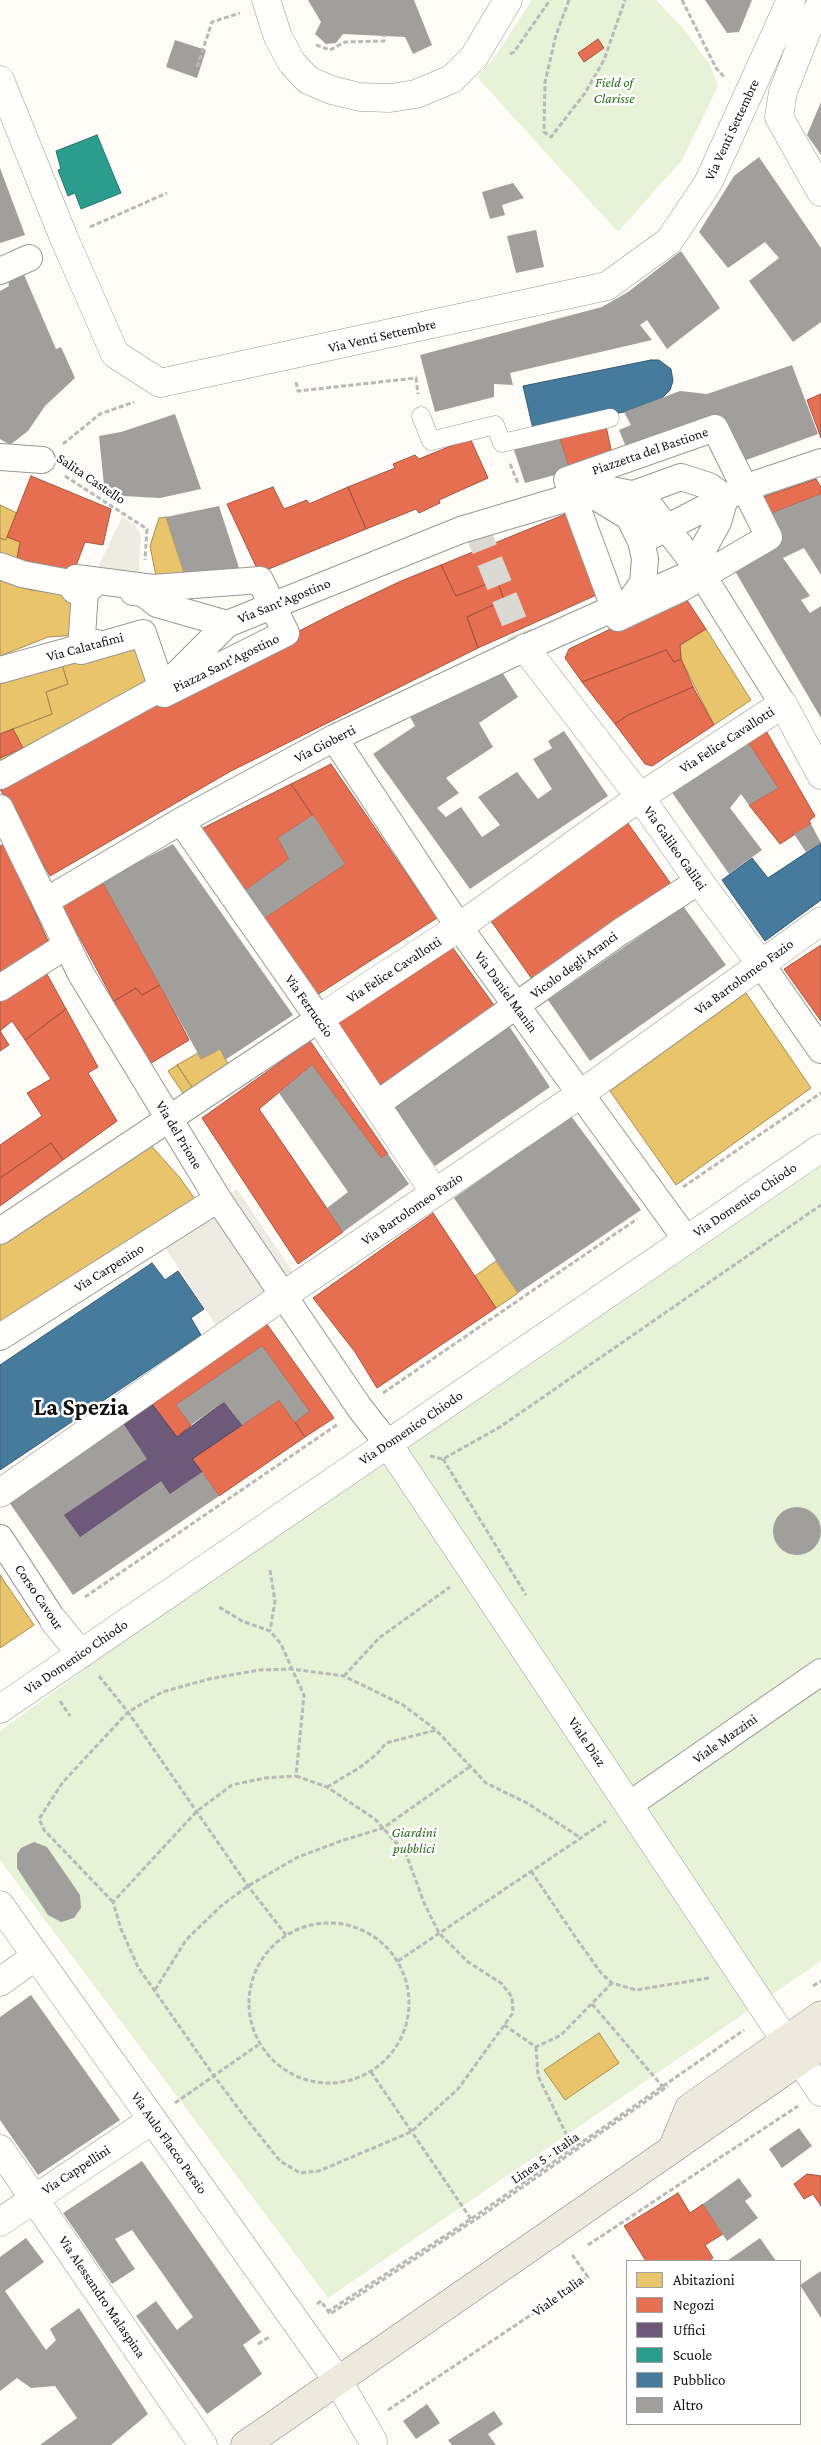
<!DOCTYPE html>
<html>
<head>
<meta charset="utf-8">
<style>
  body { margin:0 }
  #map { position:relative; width:821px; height:2445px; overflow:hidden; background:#fdfcf7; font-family:"Crimson Pro",serif }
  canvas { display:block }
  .legend { position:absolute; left:626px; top:2260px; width:175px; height:165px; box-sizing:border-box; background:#fff; border:1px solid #a0a0a0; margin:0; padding:6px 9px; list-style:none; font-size:15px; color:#111 }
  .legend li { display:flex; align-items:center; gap:10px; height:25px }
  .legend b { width:25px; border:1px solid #a0a0a0 }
</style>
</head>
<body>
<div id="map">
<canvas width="821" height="2445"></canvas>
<ul class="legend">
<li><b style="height:14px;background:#e9c46a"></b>Abitazioni</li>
<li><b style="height:14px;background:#e76f51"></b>Negozi</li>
<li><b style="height:14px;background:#6d597a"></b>Uffici</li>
<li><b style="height:14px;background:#2a9d8f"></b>Scuole</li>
<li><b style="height:14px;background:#457b9d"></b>Pubblico</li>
<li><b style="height:14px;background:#a19f9c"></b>Altro</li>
</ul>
</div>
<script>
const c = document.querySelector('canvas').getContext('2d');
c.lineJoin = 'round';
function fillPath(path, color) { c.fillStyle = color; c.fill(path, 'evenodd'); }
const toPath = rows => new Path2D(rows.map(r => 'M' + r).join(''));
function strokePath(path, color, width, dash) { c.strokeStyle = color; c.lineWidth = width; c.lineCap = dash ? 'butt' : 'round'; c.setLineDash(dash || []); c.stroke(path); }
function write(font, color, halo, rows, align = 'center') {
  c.font = font + ' "Crimson Pro",serif'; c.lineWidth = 5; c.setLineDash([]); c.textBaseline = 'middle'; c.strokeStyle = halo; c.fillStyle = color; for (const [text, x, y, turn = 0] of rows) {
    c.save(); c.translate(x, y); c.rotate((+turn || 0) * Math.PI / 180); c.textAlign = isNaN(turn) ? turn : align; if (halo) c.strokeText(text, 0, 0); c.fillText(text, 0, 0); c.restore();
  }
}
const green = toPath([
  [532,0,656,0,683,28,710,65,718,86,682,160,618,232,477,77,496,55],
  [821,1166,821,1961,328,2298,0,1860,0,1731,106,1654]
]);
const plaza = toPath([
  [122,517,135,525,141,535,138,586,92,580],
  [237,1189,305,1290,227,1342,158,1237,218,1199]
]);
const homes = toPath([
  [0,505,17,513,6,540,0,538,0,505],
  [166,517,186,579,157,581,150,546,159,518,166,517],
  [7,537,20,542,17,559,0,553,0,538,6,540,7,537],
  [0,580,30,590,82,595,78,635,48,637,0,656,0,580],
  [706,629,751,700,714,725,681,659,680,645,706,629],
  [140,638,156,682,0,761,0,734,52,714,46,692,68,684,61,661,140,638],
  [61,661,68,684,46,692,52,714,0,734,0,679,61,661],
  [746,993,811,1088,676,1185,610,1091,746,993],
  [220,1049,231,1069,196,1093,177,1065,198,1053,201,1059,220,1049],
  [177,1065,196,1093,187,1099,168,1071,177,1065],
  [148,1142,180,1178,197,1202,0,1326,0,1242,148,1142],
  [496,1261,518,1293,496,1308,475,1276,496,1261],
  [0,1575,34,1625,0,1648,0,1575],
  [599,2033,619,2063,565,2100,544,2070,599,2033]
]);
const shops = toPath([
  [598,39,604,48,584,62,578,53,598,39],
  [821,394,821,438,807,400,821,394],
  [605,421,613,459,570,471,558,434,605,421],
  [470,438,488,478,439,500,440,503,419,513,416,509,366,529,348,487,395,468,393,464,415,455,419,459,470,438],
  [31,476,111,509,103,545,85,542,74,571,17,559,20,542,7,537,31,476],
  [816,479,821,487,821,494,767,515,760,498,816,479],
  [273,487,284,509,307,500,309,504,348,487,366,529,259,573,227,504,273,487],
  [573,511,603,592,478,648,467,617,504,600,497,580,456,596,441,565,573,511],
  [441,565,456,596,497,580,504,600,467,617,478,648,231,771,50,876,0,789,121,723,336,612,401,581,441,565],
  [683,594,706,629,680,645,681,659,674,662,666,650,582,682,565,658,569,649,683,594],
  [666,650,674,662,681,659,693,687,628,715,615,724,582,682,666,650],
  [693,687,714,725,652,766,645,764,615,724,628,715,693,687],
  [13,729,23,748,0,758,0,734,13,729],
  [765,729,815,816,809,821,811,824,780,844,749,805,778,788,747,741,765,729],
  [331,764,437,918,317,995,263,919,345,864,291,784,331,764],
  [291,784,313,815,278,838,289,859,243,892,199,830,291,784],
  [627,822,671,884,532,979,489,918,627,822],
  [4,844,48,941,0,973,0,846,4,844],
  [102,881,160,985,142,995,136,988,114,1001,62,905,102,881],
  [450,944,494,1005,379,1086,336,1025,450,944],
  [821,945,821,1021,784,969,821,945],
  [42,965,66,1009,25,1040,12,1021,0,1031,9,1045,0,1051,0,991,42,965],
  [160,985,189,1040,148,1065,114,1001,136,988,142,995,160,985],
  [66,1009,98,1067,88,1073,117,1121,63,1160,51,1143,0,1178,0,1145,42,1116,27,1093,51,1079,25,1040,66,1009],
  [310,1041,388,1154,381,1158,312,1065,259,1109,343,1232,298,1264,202,1118,310,1041],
  [51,1143,63,1160,0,1206,0,1178,51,1143],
  [433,1213,496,1308,377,1388,355,1352,313,1298,433,1213],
  [266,1323,334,1418,305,1437,295,1422,309,1411,262,1346,176,1405,191,1425,177,1437,151,1403,266,1323],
  [279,1400,305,1437,219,1496,192,1459,279,1400],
  [807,2174,821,2176,821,2206,813,2194,804,2199,794,2184,807,2174],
  [678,2193,690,2213,703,2204,723,2234,705,2245,713,2258,708,2261,646,2261,624,2226,678,2193]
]);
const offices = toPath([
  [224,1402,242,1425,192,1459,202,1472,170,1494,161,1481,80,1537,64,1515,147,1459,123,1423,151,1403,177,1437,224,1402]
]);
const schools = toPath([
  [97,135,121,193,81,209,75,193,68,196,58,170,61,169,56,151,97,135]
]);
const public = toPath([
  [651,360,659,360,671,369,673,381,670,390,662,398,624,412,533,429,523,386,651,360],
  [821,843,821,900,765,941,722,880,752,858,768,878,821,843],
  [152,1263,165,1280,178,1271,204,1309,191,1318,201,1335,0,1470,0,1365,152,1263]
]);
const building = toPath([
  [308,0,414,0,432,45,413,54,405,37,343,34,336,43,326,44,315,34,321,22],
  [705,0,752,0,739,32,727,33],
  [175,40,206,50,197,78,166,67],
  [821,102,821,155,807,135],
  [759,157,821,248,821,322,793,342,749,281,779,258,765,242,728,268,699,232,734,176],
  [0,168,25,235,0,243],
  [513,183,524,198,502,205,505,215,490,219,482,192],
  [536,230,544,267,516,273,507,236],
  [681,251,720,308,667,349,647,320,640,325,652,340,510,373,513,385,494,384,494,397,435,412,420,355,602,307,628,292],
  [22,270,56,349,61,347,75,378,45,406,28,431,10,445,0,439,0,291,9,286,8,280],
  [792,365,818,434,738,463,718,420,628,452,619,430,631,425,624,412,680,391,707,394],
  [175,414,201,489,160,498,105,495,99,436,121,432],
  [558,434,570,471,525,483,513,447],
  [821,494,821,575,804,548,783,558,810,596,801,600,810,613,821,606,821,718,732,566,767,515],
  [219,506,241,574,186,579,166,517],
  [502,672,518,697,479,723,493,747,446,778,459,793,437,808,446,817,461,807,482,837,500,825,478,797,517,772,538,799,552,789,533,759,552,748,548,741,564,731,608,796,470,889,373,754,415,726,408,713],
  [747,741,778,788,749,805,741,794,730,808,762,850,729,874,671,791],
  [313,815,345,864,263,919,243,892,289,859,278,838],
  [811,824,821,843,806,852,794,834],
  [173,844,293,1015,225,1060,220,1049,201,1059,102,881],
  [683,906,726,965,590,1061,548,1000],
  [509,1026,550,1087,435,1166,393,1107],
  [312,1065,381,1158,388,1154,409,1184,343,1232,327,1208,348,1192,279,1093],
  [571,1116,641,1210,518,1293,454,1198],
  [262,1346,309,1411,295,1422,279,1400,242,1425,224,1402,191,1425,176,1405],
  [123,1423,147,1459,64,1515,80,1537,161,1481,170,1494,202,1472,219,1496,73,1595,9,1502],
  '773 1531a24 24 0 1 1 48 0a24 24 0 1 1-48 0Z',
  [34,1842,47,1847,80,1895,81,1908,74,1918,61,1922,48,1915,17,1868,17,1854,21,1848],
  [31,1995,120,2120,38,2175,0,2120,0,2017],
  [799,2128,812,2146,782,2168,769,2149],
  [142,2161,261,2332,243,2345,262,2374,207,2414,136,2316,156,2301,177,2330,193,2317,132,2230,115,2239,135,2269,112,2284,63,2213],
  [739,2178,752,2196,745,2201,758,2218,727,2241,703,2204],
  [26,2238,44,2262,5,2291,46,2350,56,2340,50,2329,79,2308,148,2414,111,2445,40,2445,77,2418,55,2386,31,2388,17,2378,0,2391,0,2257],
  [760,2238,776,2261,727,2261],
  [821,2271,821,2318,800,2285],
  [427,2404,440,2423,416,2439,403,2421],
  [494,2411,503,2424,488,2434,496,2445,452,2445,448,2440]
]);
const pedestrianTunnel = toPath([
  [475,525,525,648]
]);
const path = toPath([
  [569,0,556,35,545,82,544,132,551,137,585,93,604,60,625,0],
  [682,0,716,68,725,78],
  [316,45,330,50,345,42,384,41,384,35],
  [510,54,514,52,550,0],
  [197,67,212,22,240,13],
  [90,227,167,193],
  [296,382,298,391,416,378,418,394],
  [63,444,100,414,134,402],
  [510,464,518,483],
  [65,476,147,529,145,560],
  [683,1187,821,1093],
  [383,1393,637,1219],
  [430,1456,443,1459,500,1427,821,1205],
  [443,1459,526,1595],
  [270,1570,275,1601,270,1631],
  [85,1597,338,1424],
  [219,1607,242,1621,270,1631,281,1644,292,1669,304,1695,296,1776],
  [99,1676,128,1712,248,1886,286,1935],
  [344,1676,379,1638,450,1587],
  [60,1701,70,1716],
  [296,1776,327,1787,375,1819,406,1854,425,1905,439,1933,468,1962,501,1983,512,1997,513,2013,458,2089,411,2132,319,2171,300,2173,280,2161,248,2121,214,2076,138,1967,121,1929,113,1902,197,1811,232,1785,265,1778,296,1776],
  [327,1787,359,1768,377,1754,386,1743,436,1730],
  [531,1871,576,1938,601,1973,612,1983,636,1990,709,1978],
  [113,1902,44,1830,39,1819,63,1782,128,1712,162,1692,209,1679,259,1670,292,1669,344,1676,403,1705,436,1730,486,1783,527,1803,581,1838],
  '249 2003a80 80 0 1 1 160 0a80 80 0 1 1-160 0Z',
  [398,1961,606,1821],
  [813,1986,821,1981],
  [155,1990,186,1940,221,1906,248,1886,298,1857,341,1841,383,1828,471,1766],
  [592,2004,663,2087],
  [504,2025,536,2047,561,2035,612,1983],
  [536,2047,538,2076,573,2148],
  [371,2072,471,2219],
  [175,2103,258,2045],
  [588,2245,798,2106],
  [317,2304,321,2301,330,2314,481,2216,668,2086],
  [327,2312,471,2219,744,2030],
  [258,2344,271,2336],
  [388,2410,588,2277,573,2256,575,2254]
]);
const service = toPath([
  [421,416,431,441,495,425,502,443,610,418]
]);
const pedestrian = toPath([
  [0,271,29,258],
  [715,428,769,537,682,588,618,618,567,480,715,428],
  [0,457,42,460],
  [591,494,629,517,641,541,645,559,643,583,630,601],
  [634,494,681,477,709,486,725,498,718,522,695,564],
  [641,541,744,488,821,462],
  [0,566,22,574,91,587],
  [76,578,153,588,260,580,286,633,164,694,143,633,81,651,85,591,74,590,76,578],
  [133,592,143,593,157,604,227,624],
  [0,670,97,643],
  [334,738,459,927,686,1239],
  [0,776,166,685,227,624,461,530,601,488,642,496,699,570,783,704],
  [0,808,81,974,218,1199,359,1407,388,1444],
  [46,901,181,821,334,738,525,648,699,570],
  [761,964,821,1050],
  [0,988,67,945],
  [377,1104,620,932,699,881],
  [0,1231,319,1019,181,821],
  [0,1337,218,1199],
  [0,1538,54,1621],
  [629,1805,821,1672]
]);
const minor = toPath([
  [266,0,278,37,292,63,308,80,331,90,360,97,390,98,416,94,452,79,474,57,508,0],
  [821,3,807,30,783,92,779,117,821,192],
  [0,80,64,238,115,354,160,383,607,286,669,241,708,183,791,0],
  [525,648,640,797,699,881,761,964],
  [435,1193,319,1019,459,927,640,797,783,704,821,775],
  [388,1444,785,2040],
  [0,1493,284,1295,582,1093,821,921],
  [54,1621,81,1654],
  [0,1709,821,1148],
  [0,1905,338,2381,373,2441],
  [0,1982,36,1956],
  [800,2060,821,2092],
  [0,2149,203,2445],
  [0,2222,152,2120]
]);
const primary = toPath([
  [672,2149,689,2108,821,2015],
  [245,2445,821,2046]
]);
const parkNames = [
  ["Field of",614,83],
  ["Clarisse",614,99],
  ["Giardini",414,1833],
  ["pubblici",414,1849]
];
const streetNames = [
  ["Via Venti Settembre",732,130,-65],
  ["Via Venti Settembre",382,336,-13],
  ["Piazzetta del Bastione",650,451,-19],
  ["Salita Castello",91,479,34],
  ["Via Sant'Agostino",284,601,-22],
  ["Via Calatafimi",85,647,-15],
  ["Piazza Sant'Agostino",226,663,-26],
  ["Via Felice Cavallotti",727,740,-33],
  ["Via Gioberti",325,744,-27],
  ["Via Galileo Galilei",675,848,55],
  ["Vicolo degli Aranci",574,965,-36],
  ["Via Felice Cavallotti",394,970,-33],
  ["Via Bartolomeo Fazio",744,977,-36],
  ["Via Daniel Manin",506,992,54],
  ["Via Ferruccio",309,1006,55],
  ["Via del Prione",179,1135,59],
  ["Via Domenico Chiodo",745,1200,-34],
  ["Via Bartolomeo Fazio",412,1209,-34],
  ["Via Carpenino",109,1268,-32],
  ["Via Domenico Chiodo",411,1428,-34],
  ["Corso Cavour",39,1597,56],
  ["Via Domenico Chiodo",76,1657,-34],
  ["Viale Mazzini",725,1739,-35],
  ["Viale Diaz",587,1742,56],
  ["Via Aulo Flacco Persio",169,2143,55],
  ["Linea 5 - Italia",545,2158,-35],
  ["Via Cappellini",76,2170,-33],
  ["Viale Italia",558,2296,-36],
  ["Via Alessandro Malaspina",102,2297,56]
];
const townNames = [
  ["La Spezia",81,1408]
];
fillPath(green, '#e7f3d7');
fillPath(plaza, '#edebe2');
fillPath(homes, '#e9c46a');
strokePath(homes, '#a88e4f', 1);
fillPath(shops, '#e76f51');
strokePath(shops, '#a7533e', 1);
fillPath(offices, '#6d597a');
strokePath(offices, '#51435a', 1);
fillPath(schools, '#2a9d8f');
strokePath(schools, '#227369', 1);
fillPath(public, '#457b9d');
strokePath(public, '#355b73', 1);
fillPath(building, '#a19f9c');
strokePath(pedestrianTunnel, '#dad9d4', 26, [26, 13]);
strokePath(service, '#979795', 19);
strokePath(pedestrian, '#979795', 28);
strokePath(minor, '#979795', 29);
strokePath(primary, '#858482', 29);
strokePath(path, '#b9b9b8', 3, [5, 2.5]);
strokePath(service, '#fffffe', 18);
strokePath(pedestrian, '#fffffe', 26);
strokePath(minor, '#fffffe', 28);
strokePath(primary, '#ede9dc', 28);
write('italic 14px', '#2f6b1f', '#fff', parkNames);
write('14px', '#111', '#fff', streetNames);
write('bold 24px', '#111', '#fff', townNames);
</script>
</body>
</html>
